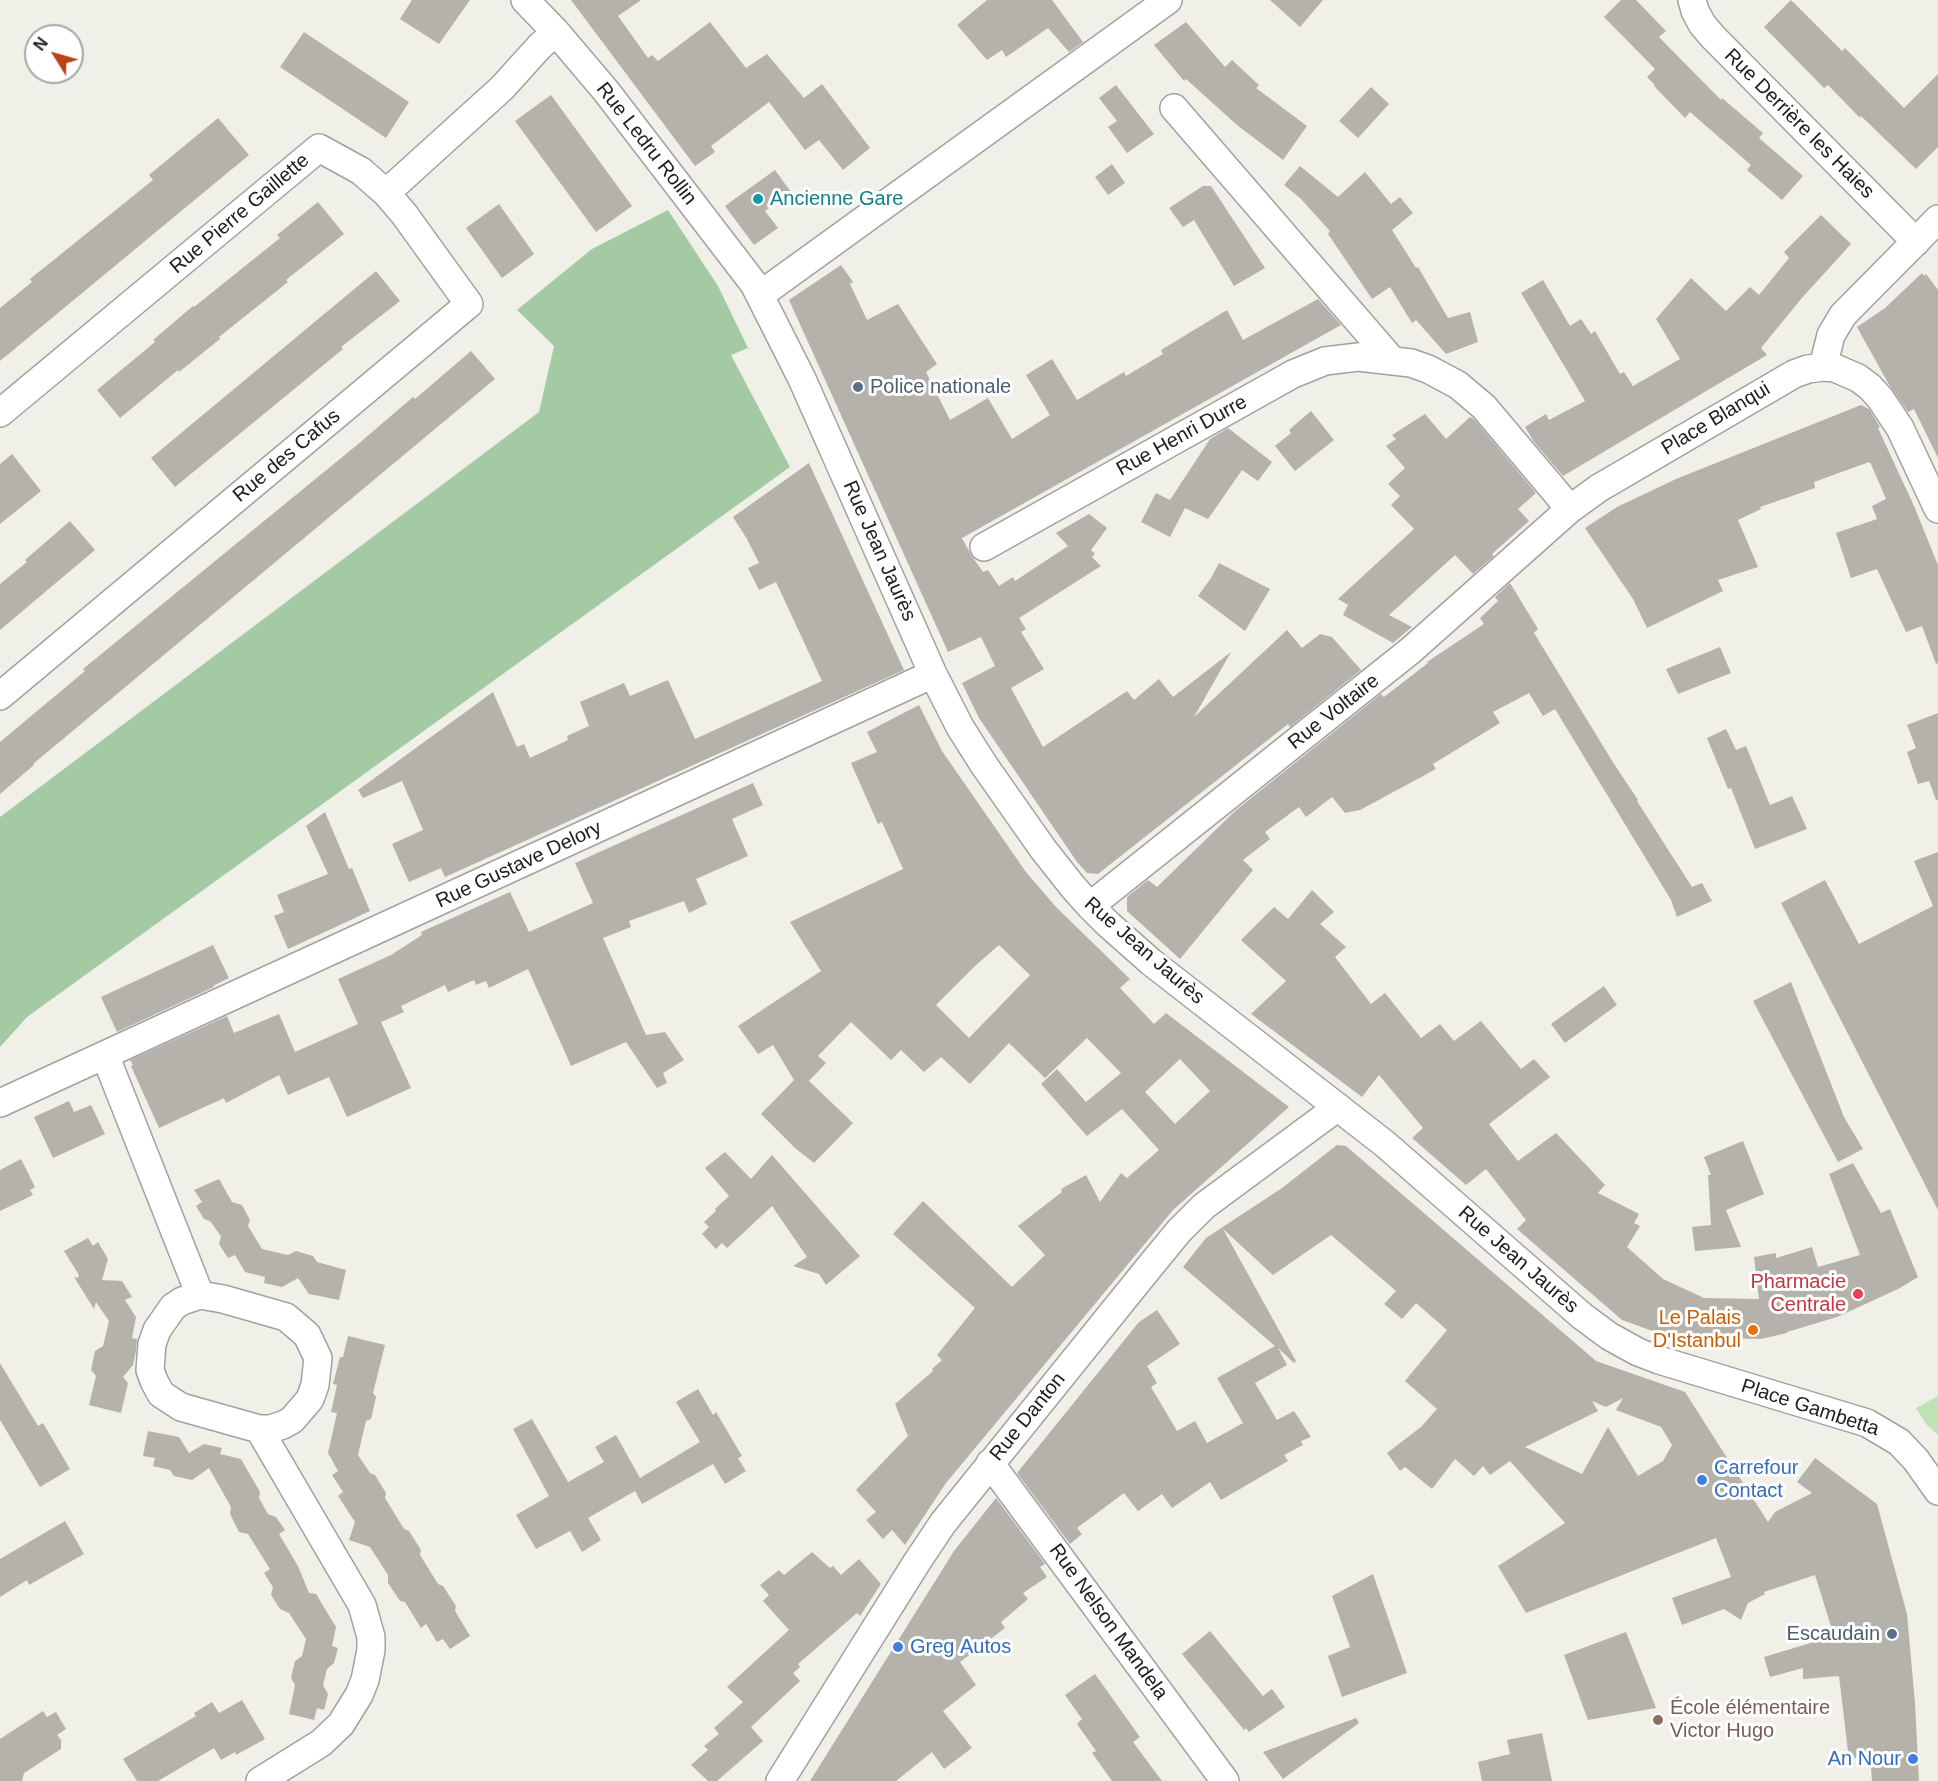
<!DOCTYPE html>
<html>
<head>
<meta charset="utf-8">
<style>
  body { margin:0 }
  #map { position:relative; width:1938px; height:1781px; overflow:hidden; background:#f0efe8; font-family:Helvetica,sans-serif }
  canvas { display:block }
  .north { position:absolute; left:24px; top:24px; width:60px; height:60px; box-sizing:border-box; background:#fff; border:2px solid #a6a6a6; border-radius:50%; rotate:307deg; font-size:16px; font-weight:700; line-height:24px; text-align:center; color:#202020 }
  .north::after { content:''; display:block; margin:auto; width:21px; height:27px; background:#b94218; clip-path:polygon(50% 0,100% 100%,50% 72%,0 100%) }
</style>
</head>
<body>
<div id="map">
<canvas width="1938" height="1781"></canvas>
<div class="north">N</div>
</div>
<script>
const c = document.querySelector('canvas').getContext('2d');
c.lineJoin = 'round';
function fillPath(path, color) { c.fillStyle = color; c.fill(path, 'evenodd'); }
const toPath = rows => new Path2D(rows.map(r => 'M' + r).join(''));
function strokePath(path, color, width, dash) { c.strokeStyle = color; c.lineWidth = width; c.lineCap = dash ? 'butt' : 'round'; c.setLineDash(dash || []); c.stroke(path); }
function write(font, color, halo, rows, align = 'center') {
  c.font = font + ' Helvetica,sans-serif'; c.lineWidth = 6; c.setLineDash([]); c.textBaseline = 'middle'; c.strokeStyle = halo; c.fillStyle = color; for (const [text, x, y, turn = 0] of rows) {
    c.save(); c.translate(x, y); c.rotate((+turn || 0) * Math.PI / 180); c.textAlign = isNaN(turn) ? turn : align; if (halo) c.strokeText(text, 0, 0); c.fillText(text, 0, 0); c.restore();
  }
}
const grass = toPath([
  [1938,1396,1938,1435,1926,1424,1916,1408]
]);
const forest = toPath([
  [668,210,718,286,748,348,731,355,790,467,27,1017,0,1047,0,817,539,412,554,346,517,310,592,249]
]);
const building = toPath([
  [412,0,470,0,439,44,400,19],
  [571,0,641,0,618,16,648,58,652,55,658,61,710,22,746,68,767,54,804,98,822,84,870,148,843,170,819,140,805,150,769,102,711,146,715,152,695,166],
  [987,0,1052,0,1083,42,1069,52,1048,28,1006,57,1002,50,987,60,957,25],
  [1270,0,1323,0,1300,27],
  [1621,0,1636,0,1666,31,1659,37,1721,100,1722,98,1763,133,1759,138,1803,176,1782,200,1747,170,1751,165,1690,112,1685,118,1654,86,1655,85,1647,77,1655,69,1604,17],
  [1791,0,1842,51,1845,48,1904,108,1938,74,1938,147,1916,169,1861,116,1860,118,1828,85,1824,88,1764,27],
  [1186,22,1225,67,1232,60,1259,85,1256,88,1307,126,1283,160,1237,125,1186,79,1184,81,1154,45],
  [304,32,409,102,386,138,280,67],
  [1116,85,1154,134,1127,153,1108,127,1117,121,1099,98],
  [1371,87,1389,104,1358,138,1339,121],
  [551,95,632,206,596,232,515,121],
  [218,118,249,155,0,361,0,308,32,282,30,279,153,180,149,175],
  [1112,164,1125,183,1108,195,1095,177],
  [1300,166,1338,197,1365,172,1391,204,1400,197,1413,213,1392,230,1416,268,1418,267,1448,318,1470,312,1478,342,1446,354,1416,320,1412,323,1390,287,1372,299,1328,234,1330,231,1300,198,1284,185],
  [775,170,791,192,765,211,778,228,754,245,725,206],
  [1203,186,1211,186,1265,268,1234,286,1194,220,1183,227,1169,208],
  [318,202,344,234,286,280,288,282,219,337,220,339,179,372,178,370,120,418,97,390,155,342,153,340,193,306,194,307,280,238,277,235],
  [499,204,534,254,502,278,466,228],
  [1821,215,1851,244,1801,299,1761,348,1767,355,1563,476,1534,442,1525,427,1546,414,1549,420,1585,401,1521,293,1543,280,1570,326,1581,319,1591,334,1595,331,1620,374,1624,372,1633,386,1680,359,1656,319,1691,278,1726,311,1750,287,1759,295,1789,258,1784,252],
  [841,265,853,282,850,284,867,320,898,304,937,364,926,372,950,420,988,398,1012,439,1050,415,1026,375,1052,359,1077,400,1124,372,1126,376,1163,354,1161,350,1227,310,1243,340,1318,299,1341,325,962,538,971,555,983,572,988,570,999,586,1013,577,1015,581,1068,546,1056,533,1089,514,1107,528,1091,550,1095,554,1092,557,1101,566,1019,618,1026,629,1021,632,1044,669,1011,688,1043,747,1127,691,1134,700,1159,679,1173,697,1231,652,1194,717,1287,630,1302,648,1320,634,1332,637,1361,670,1290,727,1288,724,1098,874,1087,873,1077,862,979,718,962,683,995,666,981,637,948,652,789,300],
  [376,271,400,301,341,347,343,349,175,487,151,458],
  [1922,273,1924,276,1926,274,1938,290,1938,458,1914,409,1908,412,1888,383,1857,327,1885,308],
  [471,351,495,379,33,764,34,765,0,794,0,742,85,671,83,669,357,445,413,397,415,399],
  [1861,405,1869,409,1880,427,1878,428,1914,506,1938,565,1938,663,1936,664,1922,626,1906,632,1877,569,1851,578,1836,533,1877,519,1872,506,1886,499,1871,464,1869,462,1814,482,1815,488,1760,507,1761,509,1738,520,1758,567,1718,580,1723,591,1647,628,1633,599,1585,528,1617,507,1676,479],
  [1311,411,1334,440,1295,471,1275,446,1291,433,1289,430],
  [1425,414,1446,439,1470,417,1474,419,1536,493,1518,509,1529,521,1492,554,1494,556,1473,574,1455,555,1389,615,1412,627,1393,643,1343,615,1348,605,1338,599,1414,529,1391,505,1400,496,1388,484,1405,468,1386,446,1396,439,1392,435],
  [1228,428,1272,462,1258,481,1242,470,1208,519,1185,508,1170,537,1141,522,1156,493,1170,500,1210,439],
  [12,454,41,491,0,524,0,464],
  [809,463,904,670,445,877,441,868,409,882,392,844,423,830,402,781,363,798,358,790,493,692,517,747,524,744,530,758,568,740,567,736,589,726,580,702,624,683,630,696,668,680,695,739,822,681,776,582,759,590,748,568,759,563,747,539,733,517],
  [70,521,95,550,0,630,0,584,27,562,25,560],
  [1219,563,1270,589,1245,631,1198,596,1211,578],
  [1510,583,1538,629,1534,633,1614,764,1638,800,1637,801,1692,887,1702,883,1712,901,1677,917,1671,900,1555,709,1543,716,1529,693,1493,712,1500,723,1433,764,1436,769,1360,810,1345,813,1332,797,1306,817,1299,807,1265,832,1270,839,1243,860,1253,870,1180,959,1127,911,1127,897,1148,880,1157,887,1235,811,1381,694,1384,697,1428,663,1427,662,1484,624,1480,618,1498,601,1495,597],
  [1720,647,1731,673,1678,694,1666,669],
  [919,705,942,751,1026,872,1056,907,1130,979,1120,988,1154,1024,1166,1013,1289,1107,1173,1210,946,1483,905,1545,892,1530,883,1539,866,1520,876,1512,856,1490,908,1436,895,1404,933,1371,932,1369,942,1360,937,1355,975,1308,893,1234,923,1201,1012,1287,1045,1255,1018,1226,1062,1192,1061,1189,1086,1175,1100,1202,1121,1173,1127,1178,1159,1150,1122,1109,1087,1136,1041,1084,1057,1069,1086,1102,1121,1073,1087,1038,1045,1078,1009,1043,970,1084,941,1057,924,1072,901,1050,891,1060,851,1022,818,1056,826,1063,809,1081,853,1123,814,1163,795,1148,761,1114,794,1080,773,1045,758,1054,738,1026,821,971,790,922,903,869,882,822,878,824,851,763,877,752,867,732],
  [999,945,1030,975,969,1038,936,1005,975,966],
  [1180,1059,1210,1091,1175,1124,1145,1092],
  [1938,713,1938,800,1936,800,1929,781,1918,784,1907,752,1916,748,1907,725],
  [1726,729,1736,750,1746,746,1770,805,1792,796,1807,829,1755,849,1731,788,1728,789,1707,738],
  [753,783,763,805,732,819,748,856,696,879,707,904,689,913,684,901,629,921,631,927,603,938,646,1035,665,1032,684,1060,663,1073,667,1083,657,1088,626,1042,571,1066,528,969,489,988,486,981,476,985,474,980,448,992,445,985,401,1006,404,1012,381,1022,411,1088,347,1117,329,1077,288,1095,279,1075,226,1103,224,1098,159,1128,131,1066,133,1065,130,1060,227,1016,234,1033,279,1014,295,1052,358,1024,338,979,391,955,422,935,421,932,510,892,529,932,593,903,575,863],
  [325,812,349,869,352,868,370,911,288,949,274,916,284,912,277,895,328,874,306,826],
  [1938,852,1938,1210,1781,903,1825,880,1859,944,1933,906,1914,861],
  [1312,890,1334,912,1320,924,1346,947,1335,957,1371,1004,1385,993,1421,1038,1440,1024,1454,1041,1481,1021,1521,1069,1534,1059,1550,1077,1489,1124,1518,1161,1556,1133,1605,1185,1598,1193,1639,1214,1634,1223,1640,1226,1627,1247,1663,1279,1704,1298,1759,1299,1754,1257,1776,1253,1776,1258,1812,1247,1818,1267,1860,1255,1829,1174,1853,1163,1881,1213,1890,1209,1918,1277,1898,1289,1837,1317,1787,1332,1787,1333,1761,1339,1669,1337,1622,1320,1517,1229,1526,1220,1486,1169,1466,1185,1412,1138,1423,1128,1379,1075,1362,1097,1251,1014,1286,981,1241,940,1274,907,1288,919],
  [213,945,229,978,213,986,214,987,117,1032,101,997],
  [1791,982,1844,1117,1863,1149,1838,1162,1753,1001],
  [1604,986,1617,1005,1565,1043,1551,1024],
  [69,1101,74,1112,91,1105,105,1134,53,1158,34,1117],
  [1743,1141,1764,1194,1726,1210,1741,1247,1695,1251,1692,1227,1711,1225,1708,1175,1711,1175,1704,1157],
  [1337,1145,1346,1146,1596,1361,1685,1392,1768,1522,1775,1512,1812,1493,1797,1482,1815,1458,1877,1504,1907,1614,1915,1703,1919,1781,1872,1781,1870,1753,1849,1760,1839,1676,1803,1679,1803,1668,1770,1677,1764,1657,1834,1636,1815,1575,1764,1592,1765,1594,1748,1603,1741,1620,1724,1609,1682,1625,1672,1598,1731,1577,1716,1538,1526,1613,1498,1566,1565,1523,1510,1461,1490,1475,1483,1466,1474,1476,1455,1459,1432,1489,1405,1467,1400,1471,1387,1453,1421,1427,1437,1409,1405,1381,1447,1330,1416,1303,1402,1319,1384,1304,1396,1291,1331,1235,1273,1275,1223,1229,1296,1361,1294,1363,1278,1348,1287,1365,1255,1383,1277,1420,1294,1411,1311,1437,1301,1441,1303,1445,1284,1455,1288,1461,1221,1500,1210,1482,1172,1508,1162,1494,1138,1511,1124,1493,1077,1528,1082,1534,1070,1544,1017,1473,1139,1322,1157,1310,1180,1344,1147,1366,1157,1383,1151,1387,1177,1431,1195,1421,1207,1443,1243,1423,1217,1378,1275,1346,1183,1267,1206,1238,1282,1188],
  [1623,1398,1616,1410,1661,1427,1672,1445,1663,1461,1638,1476,1608,1427,1582,1474,1525,1447,1598,1411,1592,1401,1606,1407],
  [725,1152,751,1179,772,1155,860,1256,826,1285,819,1274,793,1266,807,1257,772,1206,727,1248,722,1243,716,1249,702,1234,709,1227,704,1222,716,1211,715,1209,729,1196,705,1168],
  [21,1159,35,1187,30,1190,33,1195,0,1211,0,1170],
  [219,1179,232,1202,242,1205,250,1220,248,1226,262,1249,288,1255,296,1251,313,1256,317,1262,346,1270,339,1300,309,1294,298,1278,282,1287,264,1283,265,1277,245,1272,235,1255,228,1258,219,1244,221,1236,210,1221,204,1219,196,1206,202,1202,194,1190],
  [88,1238,93,1246,98,1242,108,1259,102,1280,122,1281,132,1297,125,1300,136,1317,132,1338,137,1339,136,1351,133,1365,123,1377,128,1383,121,1413,89,1405,96,1376,91,1370,95,1351,103,1346,109,1321,96,1302,94,1309,74,1277,78,1278,79,1275,64,1251],
  [348,1336,385,1345,373,1393,376,1397,371,1419,366,1421,358,1455,370,1473,375,1475,386,1493,385,1498,404,1529,409,1531,421,1550,420,1555,438,1584,443,1586,456,1606,455,1611,470,1636,450,1649,443,1639,437,1642,426,1624,421,1628,405,1602,400,1601,388,1583,388,1575,370,1547,349,1540,355,1522,338,1496,343,1492,332,1475,338,1471,328,1453,337,1413,331,1412,337,1385,333,1384,340,1357,343,1357],
  [0,1363,38,1426,43,1423,70,1469,40,1487,0,1420],
  [698,1389,713,1415,716,1412,742,1456,738,1458,746,1471,725,1484,713,1464,642,1504,635,1491,588,1518,601,1540,582,1552,570,1531,536,1549,516,1515,549,1496,513,1429,532,1419,568,1482,604,1462,595,1447,616,1435,640,1478,700,1442,676,1402],
  [148,1431,179,1437,189,1453,204,1444,222,1448,220,1454,241,1459,260,1492,259,1498,268,1514,276,1517,285,1530,279,1534,298,1566,309,1593,316,1594,336,1627,332,1646,338,1648,334,1663,327,1669,323,1685,328,1694,324,1710,317,1708,314,1720,289,1714,295,1685,291,1678,295,1661,302,1656,306,1639,289,1613,280,1609,271,1595,273,1587,264,1573,270,1569,248,1534,239,1532,230,1514,231,1507,209,1468,192,1480,174,1476,170,1470,153,1466,155,1458,143,1456],
  [996,1498,1045,1564,1040,1567,1047,1577,1023,1593,1028,1599,1001,1622,1005,1628,960,1662,976,1685,943,1711,972,1748,944,1769,932,1752,896,1781,810,1781,954,1551],
  [65,1521,84,1554,29,1585,27,1580,0,1597,0,1559],
  [812,1552,830,1568,833,1566,841,1575,859,1559,881,1584,860,1616,857,1613,798,1664,800,1667,793,1673,800,1681,751,1727,763,1741,717,1781,708,1781,691,1765,708,1750,704,1746,719,1734,714,1728,743,1702,727,1687,789,1630,763,1601,769,1595,760,1585,779,1570,784,1575],
  [1373,1574,1407,1673,1342,1697,1328,1656,1350,1647,1332,1596],
  [1210,1631,1263,1696,1272,1689,1285,1707,1249,1732,1246,1728,1244,1730,1182,1654],
  [1626,1632,1656,1708,1588,1720,1564,1655],
  [1095,1674,1140,1737,1133,1742,1162,1781,1112,1781,1092,1753,1096,1751,1077,1724,1082,1719,1065,1695],
  [242,1700,265,1739,236,1755,235,1752,221,1760,214,1748,158,1781,137,1781,123,1759,196,1716,194,1713,212,1702,219,1713],
  [43,1711,47,1717,56,1712,66,1729,57,1735,61,1740,61,1749,24,1773,22,1781,0,1781,0,1739],
  [1356,1718,1359,1723,1283,1779,1263,1752],
  [1542,1733,1552,1781,1482,1781,1478,1762,1510,1754,1507,1740]
]);
const minor = toPath([
  [525,0,556,32,606,91,754,284,802,379,933,674,960,727,984,765,1043,849,1073,887,1090,906,1108,924,1151,962,1385,1144,1582,1316,1609,1336,1638,1352,1659,1360,1867,1423,1899,1442,1916,1460,1938,1491],
  [1692,0,1695,11,1702,24,1713,37,1916,242],
  [1174,108,1391,359],
  [760,295,1168,0],
  [1823,367,1831,335,1843,315,1938,219],
  [0,413,319,148,361,171,386,193,502,88,540,46,556,32],
  [984,547,1293,374,1325,361,1358,357,1411,363,1428,369,1458,385,1484,407,1570,509],
  [0,696,469,304,404,214,386,193],
  [1090,906,1410,651,1570,509,1599,488,1794,374,1808,369,1823,367,1835,368,1858,378,1870,387,1880,398,1900,428,1938,509],
  [105,1055,200,1295],
  [0,1103,933,674],
  [200,1295,223,1299,286,1317,307,1335,318,1358,315,1385,310,1399,292,1420,283,1425,270,1429,259,1429,181,1407,161,1394,154,1381,150,1370,152,1344,157,1330,173,1307,182,1301,200,1295],
  [259,1429,362,1605,371,1637,371,1650,365,1680,359,1695,341,1724,321,1743,260,1781],
  [990,1463,1225,1781],
  [780,1781,917,1562,943,1523,1147,1270,1179,1231,1204,1206,1338,1107]
]);
const markers = [
  [758,199,6,"#0f9aa8"],
  [858,387,6,"#5c6f8a"],
  [1858,1294,6,"#e0444e"],
  [1753,1330,6,"#e8710a"],
  [1702,1480,6,"#3f7fe0"],
  [1892,1634,6,"#5c6f8a"],
  [898,1647,6,"#3f7fe0"],
  [1658,1720,6,"#8d6e63"],
  [1913,1759,6,"#3f7fe0"]
];
const streetNames = [
  ["Rue Derrière les Haies",1799,124,45],
  ["Rue Ledru Rollin",646,144,52],
  ["Rue Pierre Gaillette",240,214,-40],
  ["Place Blanqui",1716,419,-31],
  ["Rue Henri Durre",1182,436,-29],
  ["Rue des Cafus",287,456,-40],
  ["Rue Jean Jaurès",879,551,66],
  ["Rue Voltaire",1334,712,-38],
  ["Rue Gustave Delory",519,865,-25],
  ["Rue Jean Jaurès",1144,951,41],
  ["Rue Jean Jaurès",1518,1260,41],
  ["Place Gambetta",1810,1408,18],
  ["Rue Danton",1028,1417,-51],
  ["Rue Nelson Mandela",1108,1622,54]
];
const cultureNames = [
  ["Ancienne Gare",770,199]
];
const serviceNames = [
  ["Police nationale",870,387],
  ["Escaudain",1880,1634,"right"]
];
const healthNames = [
  ["Pharmacie",1846,1282],
  ["Centrale",1846,1305]
];
const foodNames = [
  ["Le Palais",1741,1318],
  ["D'Istanbul",1741,1341]
];
const shopNames = [
  ["Carrefour",1714,1468],
  ["Contact",1714,1491],
  ["Greg Autos",910,1647],
  ["An Nour",1901,1759,"right"]
];
const educationNames = [
  ["École élémentaire",1670,1708],
  ["Victor Hugo",1670,1731]
];
fillPath(grass, '#bfe3b4');
fillPath(forest, '#a3caa2');
fillPath(building, '#b5b2ab');
strokePath(minor, '#a1a1a1', 30);
strokePath(minor, '#fff', 27);
for (const [x, y, r, color] of markers) { const dot = new Path2D(); dot.arc(x, y, r, 0, 2 * Math.PI); c.fillStyle = color; c.fill(dot); strokePath(dot, '#fff', 2); }
write('20px', '#202020', '#fff', streetNames);
write('20px', '#0d838f', '#fff', cultureNames, 'left');
write('20px', '#4e5e75', '#fff', serviceNames, 'left');
write('20px', '#be3a42', '#fff', healthNames, 'right');
write('20px', '#c56008', '#fff', foodNames, 'right');
write('20px', '#366cbe', '#fff', shopNames, 'left');
write('20px', '#785e54', '#fff', educationNames, 'left');
</script>
</body>
</html>
